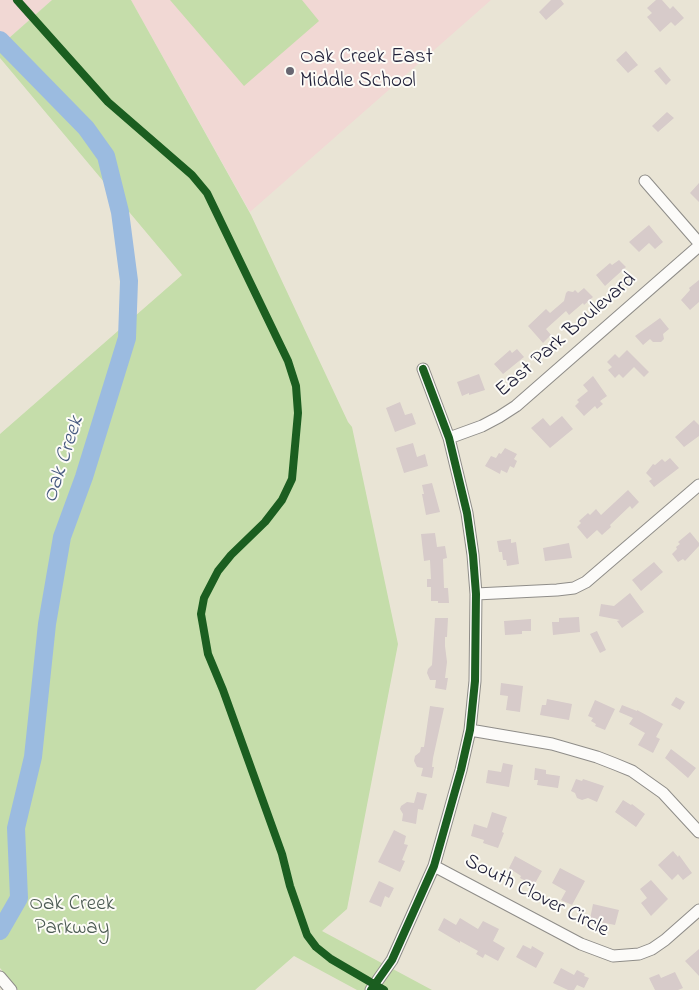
<!DOCTYPE html>
<html>
<head>
<meta charset="utf-8">
<style>
  body { margin:0 }
  canvas { display:block; background:#e9e4d5 }
</style>
</head>
<body>
<canvas width="699" height="990"></canvas>
<script>
const c = document.querySelector('canvas').getContext('2d');
c.lineJoin = 'round';
function fillPath(path, color) { c.fillStyle = color; c.fill(path, 'evenodd'); }
const toPath = rows => new Path2D(rows.map(r => 'M' + r).join(''));
function strokePath(path, color, width, dash) { c.strokeStyle = color; c.lineWidth = width; c.lineCap = dash ? 'butt' : 'round'; c.setLineDash(dash || []); c.stroke(path); }
function write(font, color, halo, rows, align = 'center') {
  c.font = font + ' "Indie Flower",sans-serif'; c.lineWidth = 4; c.setLineDash([]); c.textBaseline = 'middle'; c.strokeStyle = halo; c.fillStyle = color; for (const [text, x, y, turn = 0] of rows) {
    c.save(); c.translate(x, y); c.rotate((+turn || 0) * Math.PI / 180); c.textAlign = isNaN(turn) ? turn : align; if (halo) c.strokeText(text, 0, 0); c.fillText(text, 0, 0); c.restore();
  }
}
const built = toPath([
  [0,0,52,0,0,46],
  [131,0,491,0,250,212]
]);
const green = toPath([
  [52,0,131,0,251,215,348,422,352,427,398,644,347,909,322,931,432,990,357,990,294,956,255,990,18,990,0,968,0,434,182,275,0,58,0,46],
  [170,0,302,0,319,21,244,86]
]);
const river = toPath([
  [0,40,86,128,106,156,120,212,129,281,127,338,84,477,62,537,47,624,33,757,16,828,19,898,0,931]
]);
const building = toPath([
  [551,0,561,0,564,4,546,20,539,12],
  [656,0,662,0,670,9,673,6,684,18,675,26,671,22,660,32,647,17,652,13,647,8],
  [626,51,638,65,628,73,616,60],
  [660,67,671,80,666,85,654,71],
  [667,112,674,118,658,132,652,126],
  [699,183,699,202,690,193],
  [649,225,663,242,655,249,649,243,639,252,629,242],
  [619,260,626,267,605,286,596,275,610,263,612,265],
  [699,280,699,302,690,310,681,300,690,290,689,288],
  [584,288,593,297,584,305,583,303,569,315,566,311,546,329,551,335,543,343,528,326,546,309,550,313,564,301,566,293,568,291,573,292,575,290,578,293],
  [660,318,669,329,663,334,664,339,661,342,653,342,650,339,643,345,635,336],
  [517,349,524,357,503,374,494,364,510,350,512,353],
  [627,350,649,372,644,377,634,367,623,378,619,374,615,378,608,370,612,367,607,362,615,354,619,358],
  [479,374,485,390,469,395,469,393,462,396,457,382],
  [593,376,607,396,600,401,603,404,597,409,595,406,584,416,575,406,579,402,577,400,588,391,583,385],
  [400,402,405,415,412,413,416,424,395,432,386,408],
  [562,416,573,429,550,448,531,428,543,418,550,426],
  [694,420,699,425,699,436,684,447,675,437],
  [413,443,417,457,425,454,428,466,404,473,396,448],
  [505,448,517,454,514,459,517,461,514,468,510,466,507,473,501,470,500,474,485,466,491,456,496,458,499,453,501,454],
  [670,458,679,468,654,487,649,481,652,479,646,473,653,464,655,465,662,459,665,462],
  [432,483,440,512,426,515,422,494,424,494,422,485],
  [628,490,639,502,632,509,630,506,610,525,611,527,602,535,597,530,587,539,577,527,581,523,579,521,588,513,590,515,596,509,601,515],
  [690,532,699,543,699,546,685,561,683,559,678,562,672,554,677,549,676,547,680,544,678,542],
  [435,533,437,547,445,546,447,558,443,559,444,588,448,588,449,603,438,603,438,601,431,601,431,587,427,587,427,579,431,579,430,560,424,561,421,534],
  [511,539,511,543,516,542,519,564,507,566,506,560,503,560,502,552,499,552,497,541],
  [569,543,572,558,545,561,543,548],
  [654,562,663,572,641,591,632,580],
  [630,593,644,612,622,628,617,621,620,620,599,616,601,604,614,606],
  [579,617,580,632,553,635,552,622,559,622,559,618],
  [435,618,448,618,447,637,445,637,445,646,447,662,445,678,448,678,446,690,435,688,436,680,430,680,427,673,428,669,432,665],
  [531,619,531,631,522,631,522,634,505,635,504,621],
  [597,631,606,650,600,653,590,634],
  [501,683,523,686,520,712,506,710,508,696,500,695],
  [676,697,685,702,680,710,671,705],
  [547,699,572,704,569,720,540,715,542,705,546,705],
  [595,700,615,709,605,730,595,726,596,724,591,721,593,718,588,716],
  [622,705,637,711,637,710,663,724,656,737,660,739,653,753,638,745,645,733,629,724,633,718,619,712],
  [430,706,444,708,433,758,432,767,434,767,432,778,421,776,423,768,417,767,414,761,415,756,420,752,421,747,424,747],
  [671,749,696,768,688,778,665,758],
  [503,763,513,765,509,787,486,783,488,770,501,772],
  [535,768,546,770,546,774,560,776,558,788,537,785,538,780,534,780],
  [576,779,582,781,583,779,604,786,597,802,588,798,582,800,577,798,575,793,571,791],
  [417,792,427,794,423,810,418,809,416,824,402,821,403,814,400,809,401,806,407,802,414,803],
  [623,800,631,805,632,804,645,814,636,827,615,812],
  [492,812,507,817,502,832,504,833,498,848,483,843,484,840,471,836,474,824,487,828],
  [394,830,406,836,404,844,408,845,402,860,405,861,400,872,378,862],
  [673,851,678,857,679,855,692,873,683,880,678,874,672,880,658,865],
  [515,856,542,871,534,885,520,878,521,876,509,868],
  [560,868,585,881,572,905,561,900,566,891,552,883],
  [651,880,668,899,651,916,641,903,647,898,640,889],
  [379,881,394,888,389,898,385,896,381,907,369,902],
  [593,904,619,910,615,925,600,922,601,919,590,919],
  [444,918,456,925,460,918,478,929,483,921,499,929,493,941,505,948,498,961,485,954,483,958,476,954,478,951,460,941,460,943,438,930],
  [523,945,531,949,532,946,544,953,536,968,516,957],
  [699,949,699,976,685,961],
  [561,968,574,975,577,970,585,974,584,976,589,978,584,988,577,985,574,990,568,990,553,983],
  [675,972,683,988,678,990,655,990,649,978,659,974,661,978]
]);
const minor = toPath([
  [645,181,699,243],
  [449,438,482,426,499,417,516,406,699,246],
  [476,594,557,590,574,588,586,582,699,485],
  [470,730,552,744,597,757,615,764,632,771,663,793,699,832],
  [434,866,581,944,613,956,639,954,652,949,665,940,699,910],
  [0,977,11,990],
  [371,990,392,960,434,866,461,770,470,730,475,681,476,594,473,555,467,513,449,438,423,369]
]);
const cycleway = toPath([
  [17,0,108,102,192,175,207,193,288,361,296,386,298,413,292,479,282,500,265,522,231,555,218,571,204,598,201,614,208,654,223,690,282,854,290,886,307,935,316,947,331,959,384,990],
  [371,990,392,960,434,866,461,770,470,730,475,681,476,594,473,555,467,513,449,438,423,369]
]);
const markers = [
  [290,71,5,"#686671"]
];
const poiNames = [
  ["Oak Creek East",300,59],
  ["Middle School",300,83]
];
const streetNames = [
  ["East Park Boulevard",567,336,-41],
  ["South Clover Circle",536,897,27]
];
const parkNames = [
  ["Oak Creek",72,906],
  ["Parkway",72,930]
];
const waterNames = [
  ["Oak Creek",65,460,-72]
];
fillPath(built, '#f1d8d4');
fillPath(green, '#c5ddaa');
strokePath(river, '#9bbbe0', 18);
fillPath(building, '#d7cbca');
strokePath(minor, '#8f8d89', 13);
strokePath(minor, '#fcfbf9', 11);
strokePath(cycleway, '#1b5e20', 8);
for (const [x, y, r, color] of markers) { const dot = new Path2D(); dot.arc(x, y, r, 0, 2 * Math.PI); c.fillStyle = color; c.fill(dot); strokePath(dot, '#fdfcf7', 2); }
write('21px', '#22223b', '#fdfcf7', poiNames, 'left');
write('21px', '#22223b', '#fdfcf7', streetNames);
write('21px', '#4a5952', '#fdfcf7', parkNames);
write('italic 22px', '#45587f', '#fdfcf7', waterNames);
</script>
</body>
</html>
